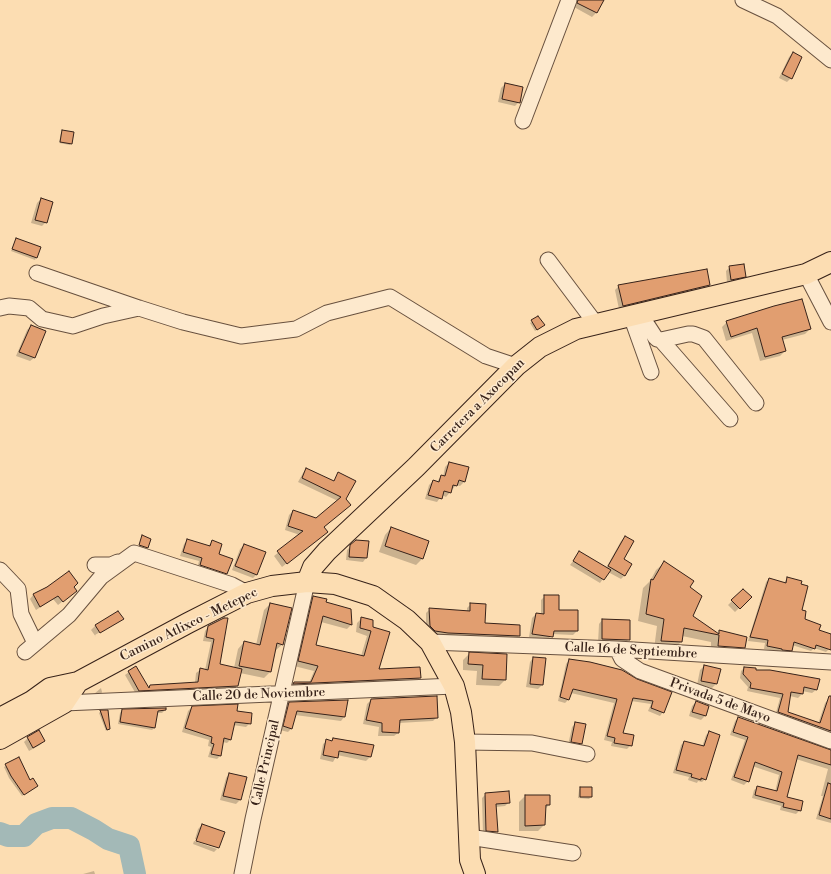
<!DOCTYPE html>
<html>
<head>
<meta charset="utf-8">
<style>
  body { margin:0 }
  canvas { display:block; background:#fcddb2 }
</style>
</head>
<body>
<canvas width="831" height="874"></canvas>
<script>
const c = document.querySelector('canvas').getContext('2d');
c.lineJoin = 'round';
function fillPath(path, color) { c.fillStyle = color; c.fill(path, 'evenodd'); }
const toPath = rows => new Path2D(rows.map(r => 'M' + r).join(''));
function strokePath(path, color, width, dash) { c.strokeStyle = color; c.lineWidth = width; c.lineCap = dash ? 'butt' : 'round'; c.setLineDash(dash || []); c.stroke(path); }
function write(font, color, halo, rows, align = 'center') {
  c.font = font + ' "Libre Bodoni",serif'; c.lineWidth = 3; c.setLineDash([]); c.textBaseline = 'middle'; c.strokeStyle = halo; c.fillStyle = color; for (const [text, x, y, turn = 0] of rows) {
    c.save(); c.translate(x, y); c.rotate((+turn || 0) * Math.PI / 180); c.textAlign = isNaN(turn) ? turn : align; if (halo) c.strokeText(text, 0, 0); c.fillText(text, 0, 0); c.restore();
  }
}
const shadow = toPath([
  [576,0,603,0,596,13,592,17,574,7],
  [793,53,791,78,787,82,779,78,789,57],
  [505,84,519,102,515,106,498,102,501,88],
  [62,132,71,143,70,145,59,143,61,133],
  [41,199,46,222,42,226,31,223,37,203],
  [16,240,40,248,36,258,35,260,11,251],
  [730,267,744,276,740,280,727,283,726,271],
  [709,285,705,289,619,309,615,290,619,286],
  [538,317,542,327,535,331,530,323],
  [727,322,810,329,805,334,782,340,785,351,780,356,760,361,752,333,726,341,722,327],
  [31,326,45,331,34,358,30,361,16,356,27,330],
  [449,463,468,468,464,482,460,486,456,485,446,497,442,495,437,502,425,499,429,485,433,481,437,482,441,476,443,477,445,467],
  [306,469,333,482,339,474,345,499,323,527,323,535,282,567,274,556,300,535,285,530,289,515,293,511,317,519,338,501,298,482,303,473],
  [391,528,422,559,416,565,379,552,385,535],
  [143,537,147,547,145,549,138,547],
  [625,537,623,560,625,575,621,579,608,572,600,583,570,565,580,552,606,568,621,541],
  [188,540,208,546,213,541,226,573,222,577,197,569,199,561,180,556,184,544],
  [356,541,366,558,363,562,346,560,347,550],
  [244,545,257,574,253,578,232,570,240,549],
  [664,563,688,587,692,616,717,634,719,631,744,647,736,655,711,653,711,642,682,636,681,642,673,650,654,649,657,626,638,621,643,588,650,581,656,570],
  [787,578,803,619,818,631,831,635,831,649,830,648,826,652,814,648,811,651,792,645,791,650,787,653,764,649,765,643,748,641,766,582,769,579,784,583],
  [55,582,73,587,76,591,58,605,53,599,36,610,30,599,33,595],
  [743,590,750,597,735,612,728,605],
  [545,596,577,631,573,635,552,634,548,640,529,637,532,618,536,614,541,615,541,600],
  [313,597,325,603,351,625,347,629,321,622,315,646,361,656,367,636,356,632,357,623,362,618,372,621,378,670,420,678,415,683,289,687,294,683,309,683,314,671,294,666,309,602],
  [270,604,283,644,276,650,275,650,270,672,264,678,240,673,237,686,233,690,136,694,125,675,129,672,148,688,150,686,195,683,196,673,200,670,205,670,211,642,203,641,205,631,209,626,224,619,218,665,234,668,238,649,244,642,256,645,264,610],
  [471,604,484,624,519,636,515,640,432,635,426,630,426,613,430,609,467,612,467,608],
  [118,612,122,619,119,622,119,621,95,635,96,637,91,630,95,626],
  [602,620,629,639,625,643,598,643,599,624],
  [470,653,505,680,499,686,476,685,477,671,463,670,463,660],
  [533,658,542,685,538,689,526,687,530,662],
  [569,660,636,680,663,712,660,716,648,711,651,704,631,701,622,734,631,745,627,749,611,746,612,742,604,740,614,703,571,693,568,700,565,703,558,701,566,664],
  [704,666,719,669,716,684,712,688,697,685,700,670],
  [744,668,754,671,818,680,816,690,812,693,802,691,802,694,798,698,790,696,787,712,818,724,825,703,829,699,831,700,831,736,775,716,780,698,747,691,748,687,740,678,741,671],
  [101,688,102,692,101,694,94,694],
  [371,700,437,717,433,721,399,723,398,733,394,736,378,736,379,727,363,724,367,704],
  [696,702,708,706,705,716,701,720,689,716,692,706],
  [289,703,344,717,341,721,295,715,292,728,288,732,280,730,285,707],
  [192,707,250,723,246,727,233,725,231,739,227,743,223,742,220,756,217,759,208,757,211,747,208,746,209,740,182,732,188,711],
  [122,710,165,710,162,713,157,713,155,727,152,730,118,724,120,713],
  [101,711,109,729,107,730,106,731,99,713],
  [738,718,831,751,831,823,816,819,823,796,821,796,828,769,796,759,786,798,800,810,796,814,780,810,781,806,752,798,754,790,758,787,775,792,779,775,752,766,748,781,744,785,731,780,745,740,730,735,735,721],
  [576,723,581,743,577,747,568,745,572,727],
  [710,732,705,779,702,782,698,781,697,783,688,780,689,777,673,773,681,745,684,742,702,747,706,735],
  [28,738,44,741,40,745,29,751,24,742],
  [334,739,372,746,370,757,366,761,337,755,333,762,320,759,323,744,327,741,331,742],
  [18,759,30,781,35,787,22,796,9,778,4,767],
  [229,774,246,778,240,800,236,804,220,800,226,778],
  [580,788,591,797,589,799,578,798,579,790],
  [486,794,508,803,505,806,496,807,496,832,493,836,483,834,482,798],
  [525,796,549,805,545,809,544,825,538,831,519,831,519,802],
  [202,825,223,833,217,849,217,847,195,839,198,829],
  [194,841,217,849,214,852,193,844],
  [94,871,95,874,83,874]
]);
const river = toPath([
  [0,833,8,836,24,836,36,824,52,818,71,818,94,830,108,839,129,846,135,874]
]);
const building = toPath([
  [578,0,604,0,597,13,577,3,578,0],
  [793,52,802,57,792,79,782,74,793,52],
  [505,83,523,87,520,103,502,99,505,83],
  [62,130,74,132,72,144,60,142,62,130],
  [41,198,53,202,47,223,35,220,41,198],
  [16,238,41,247,37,258,12,249,16,238],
  [744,264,746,277,731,280,729,266,744,264],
  [707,269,710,285,623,306,618,285,707,269],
  [802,299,811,329,782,337,786,351,765,357,757,328,731,337,726,321,774,306,802,299],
  [538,316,545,325,537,330,531,320,538,316],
  [31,325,46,331,35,358,19,352,31,325],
  [449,462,469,467,465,482,459,480,457,486,453,485,451,493,444,491,442,499,428,495,433,480,439,482,441,475,445,476,449,462],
  [306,468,334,481,338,472,356,481,346,499,351,505,324,527,328,532,287,564,277,551,303,531,288,526,293,510,316,518,341,497,302,478,306,468],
  [391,527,429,541,423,559,385,546,391,527],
  [142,535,151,539,148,548,139,545,142,535],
  [625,536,634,541,624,559,632,564,625,576,608,566,625,536],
  [187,539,210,546,212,540,222,544,219,554,233,559,227,574,200,565,202,558,183,552,187,539],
  [356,540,369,541,367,558,349,557,350,545,356,540],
  [244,544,266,552,257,575,235,566,244,544],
  [579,551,611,570,604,580,573,561,579,551],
  [664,561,694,581,690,587,702,596,693,616,719,634,719,630,747,637,745,648,718,646,719,635,684,628,682,642,661,641,664,619,646,614,651,579,653,580,664,561],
  [69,571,78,583,74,587,77,591,63,602,58,596,40,607,33,594,47,587,69,571],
  [787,577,802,581,801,584,808,586,802,610,806,611,805,619,821,625,819,630,831,634,831,650,816,645,815,649,794,642,792,651,782,650,782,649,767,646,768,640,750,637,769,578,786,583,787,577],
  [743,589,752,597,740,609,731,600,743,589],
  [544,595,559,595,559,610,578,610,578,631,554,631,553,637,532,634,536,613,544,614,544,595],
  [313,596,327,599,326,602,351,609,352,625,323,616,316,645,364,656,371,631,360,628,361,617,373,620,373,627,390,632,379,669,420,667,421,678,293,684,294,682,311,682,318,666,298,661,313,596],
  [270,603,292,608,283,645,277,643,271,672,239,666,244,641,260,645,270,603],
  [470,603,486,604,485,623,520,625,520,636,448,633,435,631,430,626,429,608,470,611,470,603],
  [118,611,124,619,100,633,95,625,118,611],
  [224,618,228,618,220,664,242,669,238,686,139,691,128,671,136,666,149,688,150,685,198,682,200,668,208,670,214,639,206,637,208,626,224,618],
  [602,619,630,620,630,640,602,639,602,619],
  [469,652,507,654,506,680,482,679,483,665,468,664,469,652],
  [533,657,546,658,543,685,530,684,533,657],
  [569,659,590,662,622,670,637,679,672,692,664,713,651,708,653,701,633,698,623,733,634,735,632,746,614,743,615,738,607,736,617,699,573,689,569,700,560,697,569,659],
  [704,665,721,669,717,684,701,681,704,665],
  [744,667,756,668,756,670,770,670,820,679,817,690,804,687,803,694,791,692,788,712,820,723,829,696,831,696,831,731,778,712,783,694,750,688,751,683,743,674,744,667],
  [437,696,438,718,400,720,399,733,382,732,382,723,366,720,371,699,437,696],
  [348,700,345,717,297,711,292,729,283,726,289,702,348,700],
  [696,701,709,706,706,716,692,712,696,701],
  [238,704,237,711,252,713,251,724,235,722,231,740,224,738,221,756,211,754,214,744,211,743,212,737,185,728,192,706,238,704],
  [166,708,166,710,158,711,155,728,120,722,122,709,166,708],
  [100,710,108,710,110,729,107,730,100,710],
  [738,717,831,750,831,765,798,755,787,797,803,801,801,811,783,807,784,803,755,795,757,786,777,791,782,772,755,762,749,782,734,777,748,737,733,732,738,717],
  [575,722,586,724,582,744,571,742,575,722],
  [39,730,45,741,33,748,27,737,39,730],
  [709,731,720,735,706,780,701,778,701,780,691,777,692,774,676,770,684,741,704,746,709,731],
  [333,738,374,745,371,757,339,751,338,758,323,755,326,739,332,741,333,738],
  [19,757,30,780,33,778,38,786,24,795,11,776,5,764,19,757],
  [229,773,247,777,241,800,223,796,229,773],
  [828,783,831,784,831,819,819,815,828,783],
  [580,787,592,787,592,797,580,797,580,787],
  [509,791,510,803,496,804,498,832,486,831,485,793,509,791],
  [525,795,550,795,550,805,546,805,545,825,525,826,525,795],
  [202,824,225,832,219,848,196,841,202,824]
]);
const minor = toPath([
  [743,0,777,16,831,60],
  [523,121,569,0],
  [548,260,596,324],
  [37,273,139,308,183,322,241,336,296,329,327,313,390,297,486,356,516,366],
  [806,274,831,322],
  [0,308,9,306,29,308,42,319,73,326,103,316,139,308],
  [640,314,655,337,657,339,661,340,688,334,693,334,704,338,756,403],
  [631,316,651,372],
  [661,340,730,419],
  [95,565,111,565,118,562],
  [0,570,18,589,21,614,35,643],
  [430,642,617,649,831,662],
  [617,649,622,659,640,671,831,741],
  [25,652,69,615,101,577,134,553,232,585,247,593],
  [60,698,64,703,454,686],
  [465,742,532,743,587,754],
  [469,837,573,853],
  [242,874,253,819,307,582]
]);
const major = toPath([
  [307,582,313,567,327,551,416,467,516,366,540,347,576,329,806,274,831,262],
  [0,718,32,701,50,688,78,682,188,623,247,593,272,586,307,582,335,584,373,596,407,620,430,642,454,686,461,712,465,742,470,860,475,874],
  [0,739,64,703,78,682]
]);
const streetNames = [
  ["Carretera a Axocopan",478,406,-45],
  ["Camino Atlixco - Metepec",189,625,-26],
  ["Calle 16 de Septiembre",631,651,3],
  ["Calle 20 de Noviembre",259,695,-2],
  ["Privada 5 de Mayo",720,701,20],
  ["Calle Principal",266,763,-77]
];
fillPath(shadow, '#0003');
strokePath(river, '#a3b9b7', 22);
fillPath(building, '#e19e70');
strokePath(building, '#372219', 1);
strokePath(minor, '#68513f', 17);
strokePath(major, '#372219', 22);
strokePath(minor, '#fde9cd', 15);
strokePath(major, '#fcddb2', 20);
write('13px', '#372219', '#fde9cd', streetNames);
</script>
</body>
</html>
